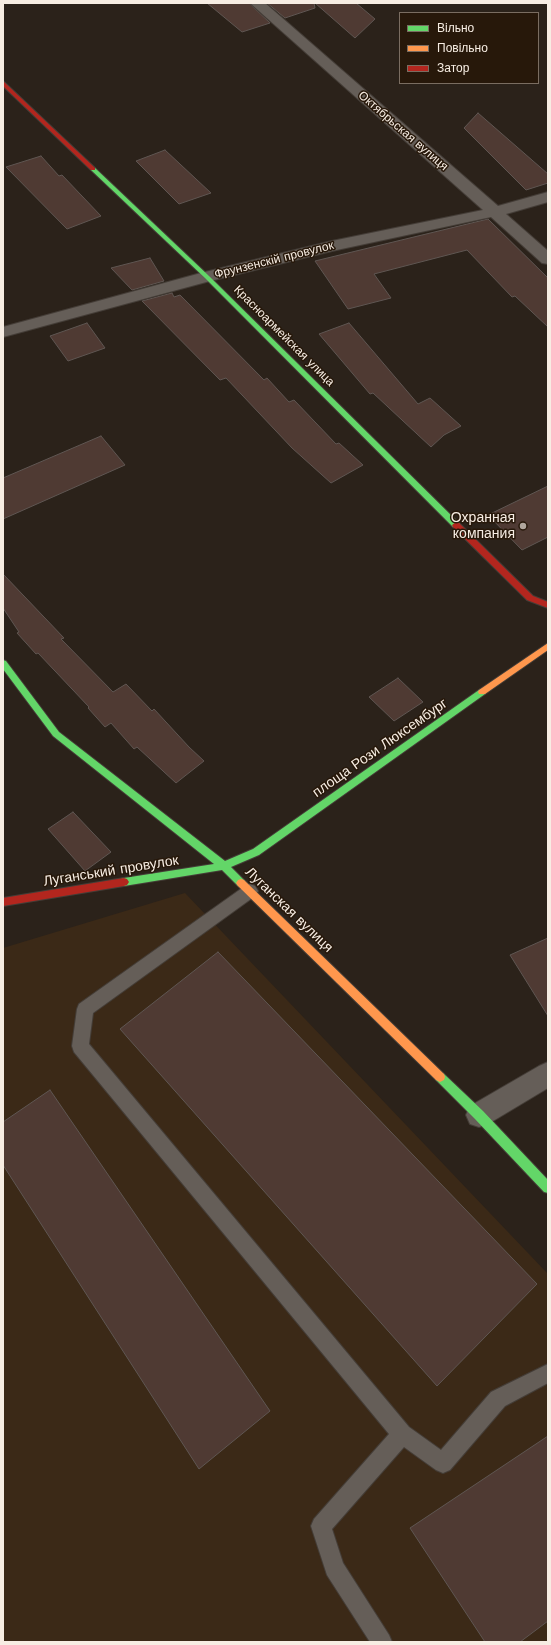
<!DOCTYPE html>
<html>
<head>
<meta charset="utf-8">
<style>
  body { margin:0 }
  #map { position:relative; width:551px; height:1645px; overflow:hidden; background:#2b221a; font-family:"Work Sans",sans-serif }
  canvas { display:block }
  .frame { position:absolute; inset:0; border:4px solid #f7ede3; pointer-events:none }
  .legend { position:absolute; left:399px; top:12px; width:140px; height:72px; box-sizing:border-box; background:#27180a; border:1px solid #7a6d61; margin:0; padding:5px 7px; list-style:none; font-size:12px; color:#f7ede3 }
  .legend li { display:flex; align-items:center; gap:8px; height:20px }
  .legend b { width:20px; border:1px solid #7a6d61 }
</style>
</head>
<body>
<div id="map">
<canvas width="551" height="1645"></canvas>
<div class="frame"></div>
<ul class="legend">
<li><b style="height:5px;background:#63d668"></b>Вільно</li>
<li><b style="height:5px;background:#ff974d"></b>Повільно</li>
<li><b style="height:5px;background:#b3261e"></b>Затор</li>
</ul>
</div>
<script>
const c = document.querySelector('canvas').getContext('2d');
c.lineJoin = 'round';
function fillPath(path, color) { c.fillStyle = color; c.fill(path, 'evenodd'); }
const toPath = rows => new Path2D(rows.map(r => 'M' + r).join(''));
function strokePath(path, color, width, dash) { c.strokeStyle = color; c.lineWidth = width; c.lineCap = dash ? 'butt' : 'round'; c.setLineDash(dash || []); c.stroke(path); }
function write(font, color, halo, rows, align = 'center') {
  c.font = font + ' "Work Sans",sans-serif'; c.lineWidth = 3; c.setLineDash([]); c.textBaseline = 'middle'; c.strokeStyle = halo; c.fillStyle = color; for (const [text, x, y, turn = 0] of rows) {
    c.save(); c.translate(x, y); c.rotate((+turn || 0) * Math.PI / 180); c.textAlign = isNaN(turn) ? turn : align; if (halo) c.strokeText(text, 0, 0); c.fillText(text, 0, 0); c.restore();
  }
}
const built = toPath([
  [185,893,548,1274,548,1642,3,1642,3,948]
]);
const building = toPath([
  [207,3,249,3,270,23,242,32,207,3],
  [267,3,314,3,315,8,285,18,267,3],
  [315,3,356,3,375,19,355,38,315,3],
  [478,113,548,174,548,183,526,190,464,128,478,113],
  [165,150,211,193,179,204,136,161,165,150],
  [41,156,59,176,62,175,101,216,67,229,6,167,41,156],
  [488,219,548,278,548,327,515,296,512,297,467,250,374,274,391,298,348,309,315,261,488,219],
  [150,258,164,281,132,290,111,268,150,258],
  [172,293,174,297,180,295,264,380,267,378,289,402,294,400,336,444,339,443,363,465,331,483,292,448,226,378,220,380,142,301,172,293],
  [87,323,105,348,68,361,50,336,87,323],
  [349,323,418,404,430,398,461,426,444,435,431,447,373,393,370,394,319,334,349,323],
  [101,436,125,465,3,519,3,478,101,436],
  [548,486,548,537,522,550,488,515,548,486],
  [3,574,64,638,61,639,113,692,126,684,152,711,154,709,189,747,204,761,176,783,137,747,134,749,111,723,105,727,88,708,89,707,38,653,36,654,17,633,19,632,3,608,3,574],
  [398,678,423,702,394,721,369,697,398,678],
  [73,812,111,852,85,871,48,829,73,812],
  [548,938,548,1016,510,955,548,938],
  [218,952,537,1284,437,1386,120,1029,218,952],
  [50,1090,270,1411,199,1469,3,1165,3,1122,50,1090],
  [548,1436,548,1621,520,1642,485,1642,410,1528,548,1436]
]);
const lane = toPath([
  [250,884,255,886,258,891,255,896,93,1013,89,1044,409,1427,441,1450,491,1392,548,1364,548,1383,505,1406,450,1470,443,1473,436,1470,404,1447,332,1529,343,1563,389,1635,392,1642,370,1642,327,1575,311,1526,314,1519,389,1434,74,1052,72,1046,77,1009,79,1004,245,886,250,884]
]);
const street = toPath([
  [250,3,265,3,498,206,548,192,548,202,506,214,548,251,548,264,542,263,491,217,332,251,210,281,3,337,3,327,201,273,332,241,483,210,250,3],
  [548,1062,548,1088,488,1124,479,1127,470,1124,466,1115,470,1106,539,1066,548,1062]
]);
const fast = toPath([
  [91,168,95,168,209,276,459,523,460,525,459,527,453,527,205,278,91,170,91,168],
  [3,660,6,661,59,732,225,861,253,849,479,690,482,689,486,692,485,694,259,855,231,867,244,880,246,883,244,886,241,887,238,886,222,870,124,886,121,885,119,882,121,879,124,878,214,864,53,736,3,669,3,660],
  [440,1072,444,1074,483,1111,548,1180,548,1193,544,1192,475,1119,436,1080,435,1077,436,1074,440,1072]
]);
const slow = toPath([
  [548,643,548,650,485,694,479,694,478,692,479,690,548,643],
  [241,879,244,880,444,1074,445,1077,444,1080,440,1082,436,1080,238,886,236,883,238,880,241,879]
]);
const jam = toPath([
  [3,81,95,168,95,170,91,170,3,86,3,81],
  [456,522,459,523,533,596,548,602,548,608,527,600,453,527,452,525,456,522],
  [124,878,127,879,129,882,127,885,124,886,3,906,3,898,124,878]
]);
const markers = [
  [523,526,4,"#b0a69d"]
];
const farStreetnames = [
  ["Октябрьская вулиця",403,131,41],
  ["Фрунзенскій провулок",274,260,-14],
  ["Красноармейская улица",284,336,45]
];
const poiNames = [
  ["Охранная",515,518],
  ["компания",515,534]
];
const streetNames = [
  ["площа Рози Люксембург",380,748,-35],
  ["Луганський провулок",111,871,-9],
  ["Луганская вулиця",289,910,44]
];
fillPath(built, '#3b2917');
fillPath(building, '#4f3a33');
strokePath(building, '#5f5652', 1);
strokePath(lane, '#443d37', 2);
strokePath(street, '#443d37', 2);
strokePath(fast, '#443d37', 2);
strokePath(slow, '#443d37', 2);
strokePath(jam, '#443d37', 2);
fillPath(lane, '#655e58');
fillPath(street, '#655e58');
fillPath(fast, '#63d668');
fillPath(slow, '#ff974d');
fillPath(jam, '#b3261e');
for (const [x, y, r, color] of markers) { const dot = new Path2D(); dot.arc(x, y, r, 0, 2 * Math.PI); c.fillStyle = color; c.fill(dot); strokePath(dot, '#27180a', 1.5); }
write('12px', '#f7ede3', '#27180a', farStreetnames);
write('14px', '#f7ede3', '#27180a', poiNames, 'right');
write('14px', '#f7ede3', '#27180a', streetNames);
</script>
</body>
</html>
